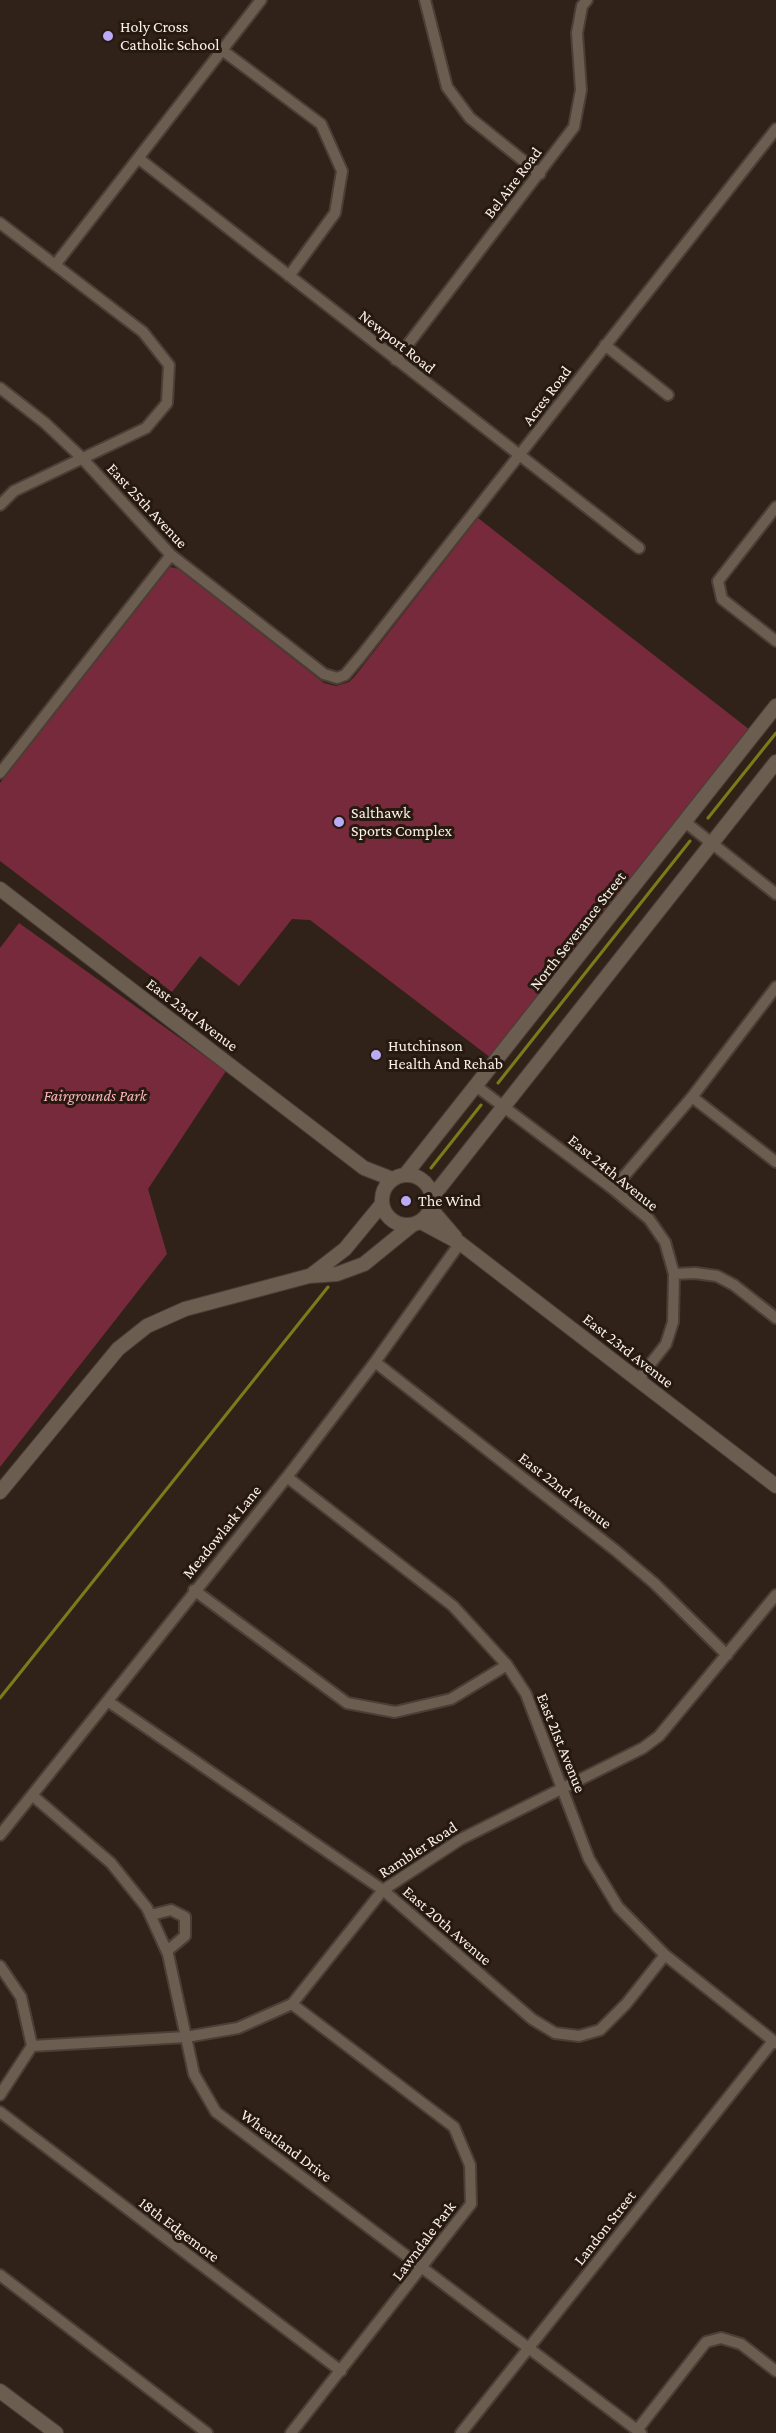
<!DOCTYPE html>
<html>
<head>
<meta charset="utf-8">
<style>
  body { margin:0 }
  canvas { display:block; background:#302218 }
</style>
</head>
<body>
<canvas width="776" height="2433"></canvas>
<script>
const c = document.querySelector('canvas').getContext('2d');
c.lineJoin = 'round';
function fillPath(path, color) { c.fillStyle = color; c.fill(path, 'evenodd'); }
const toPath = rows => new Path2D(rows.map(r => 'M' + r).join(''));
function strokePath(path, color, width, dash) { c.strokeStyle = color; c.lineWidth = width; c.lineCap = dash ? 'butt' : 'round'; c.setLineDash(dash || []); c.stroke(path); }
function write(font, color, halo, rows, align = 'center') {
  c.font = font + ' "Crimson Pro",serif'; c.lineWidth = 6; c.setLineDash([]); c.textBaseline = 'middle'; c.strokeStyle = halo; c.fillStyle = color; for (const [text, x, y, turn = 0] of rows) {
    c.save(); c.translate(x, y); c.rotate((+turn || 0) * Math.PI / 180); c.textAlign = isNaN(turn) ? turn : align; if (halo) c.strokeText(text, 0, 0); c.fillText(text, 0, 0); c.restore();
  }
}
const green = toPath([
  [478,518,750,730,491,1058,310,920,292,919,239,986,200,956,172,992,0,861,0,783,170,567,179,569,324,683,336,686,349,682,355,676],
  [19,923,226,1071,148,1189,167,1254,0,1467,0,948]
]);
const stream = toPath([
  [708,818,776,733],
  [498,1083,690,841],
  [431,1168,481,1105],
  [0,1698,328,1287]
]);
const minor = toPath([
  [425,0,447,87,470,118,540,174],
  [222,50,321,124,342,171,335,213,289,276],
  [138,158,639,548],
  [0,223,143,332,169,365,167,403,146,428,14,491,0,505],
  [55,265,261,0],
  [605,345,668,395],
  [396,360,574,127,581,90,577,33,582,6,587,0],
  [0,388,45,423,81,457,171,555,324,674,337,678,345,675,361,656,776,129],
  [776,507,718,581,722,599,776,641],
  [0,773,171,555],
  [685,822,776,894],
  [476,1086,613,1189,649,1219,665,1242,674,1274,695,1273,717,1276,734,1285,776,1318],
  [692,1097,776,1162],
  [613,1189,692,1097,776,987],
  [375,1362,615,1550,654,1583,727,1655],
  [638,1380,666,1344,673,1322,674,1274],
  [287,1477,453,1606,507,1665,526,1694,589,1859,618,1907,665,1955,776,2043],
  [194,1590,347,1703,395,1712,451,1699,507,1665],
  [109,1702,383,1890,532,2019,555,2033,579,2036,600,2030,626,2004,665,1955],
  [32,1795,111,1863,147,1908,168,1954,194,2074,216,2112,641,2433],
  [0,1835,287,1477,375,1362,460,1243],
  [151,1915,171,1910,185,1917,185,1936,167,1951],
  [0,1966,21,1997,32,2046],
  [32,2046,186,2037,238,2028,292,2004,383,1890,461,1839,643,1748,659,1736,776,1595],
  [0,2095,32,2046],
  [0,2112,341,2371],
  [0,2275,207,2433],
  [637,2430,706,2342,721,2338,741,2344,776,2371],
  [291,2433,471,2204,470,2165,454,2127,292,2004],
  [461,2433,773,2041]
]);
const tertiary = toPath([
  [0,889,364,1168,392,1179],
  '382 1200a25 25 0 1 1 50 0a25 25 0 1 1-50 0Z',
  [405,1175,776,706],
  [433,1196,776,762],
  [431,1209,455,1237],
  [421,1222,460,1243,776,1486],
  [310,1276,345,1249,382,1204],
  [0,1492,118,1349,147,1326,185,1309,309,1276,337,1274,364,1264,412,1225],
  [0,2391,56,2433]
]);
const markers = [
  [108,36,6,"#bbaaf6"],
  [339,822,6,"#bbaaf6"],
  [376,1055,6,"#bbaaf6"],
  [406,1201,6,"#bbaaf6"]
];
const poiNames = [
  ["Holy Cross",120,27],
  ["Catholic School",120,45],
  ["Salthawk",351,813],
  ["Sports Complex",351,831],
  ["Hutchinson",388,1046],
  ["Health And Rehab",388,1064],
  ["The Wind",418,1201]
];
const streetNames = [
  ["Bel Aire Road",513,183,-53],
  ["Newport Road",397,342,38],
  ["Acres Road",547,396,-53],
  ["East 25th Avenue",147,506,47],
  ["North Severance Street",578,931,-52],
  ["East 23rd Avenue",192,1015,37],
  ["East 24th Avenue",613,1173,39],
  ["East 23rd Avenue",628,1351,38],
  ["East 22nd Avenue",565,1491,38],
  ["Meadowlark Lane",222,1532,-51],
  ["East 21st Avenue",561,1743,68],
  ["Rambler Road",418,1850,-33],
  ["East 20th Avenue",447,1926,41],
  ["Wheatland Drive",286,2146,37],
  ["Landon Street",605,2228,-52],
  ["18th Edgemore",179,2230,37],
  ["Lawndale Park",424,2241,-53]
];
const parkNames = [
  ["Fairgrounds Park",95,1096]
];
fillPath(green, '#762a3c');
strokePath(stream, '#7b7b19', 3);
strokePath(minor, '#4a3e36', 14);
strokePath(tertiary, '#4a3e36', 16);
strokePath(minor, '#6c5d51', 10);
strokePath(tertiary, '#6c5d51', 14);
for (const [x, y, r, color] of markers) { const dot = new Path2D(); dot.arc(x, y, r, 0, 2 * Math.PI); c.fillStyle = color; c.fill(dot); strokePath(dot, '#26190f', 2); }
write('16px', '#faf0e9', '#26190f', poiNames, 'left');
write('16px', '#faf0e9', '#26190f', streetNames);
write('italic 16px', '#fdb4bf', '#26190f', parkNames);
</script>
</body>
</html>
